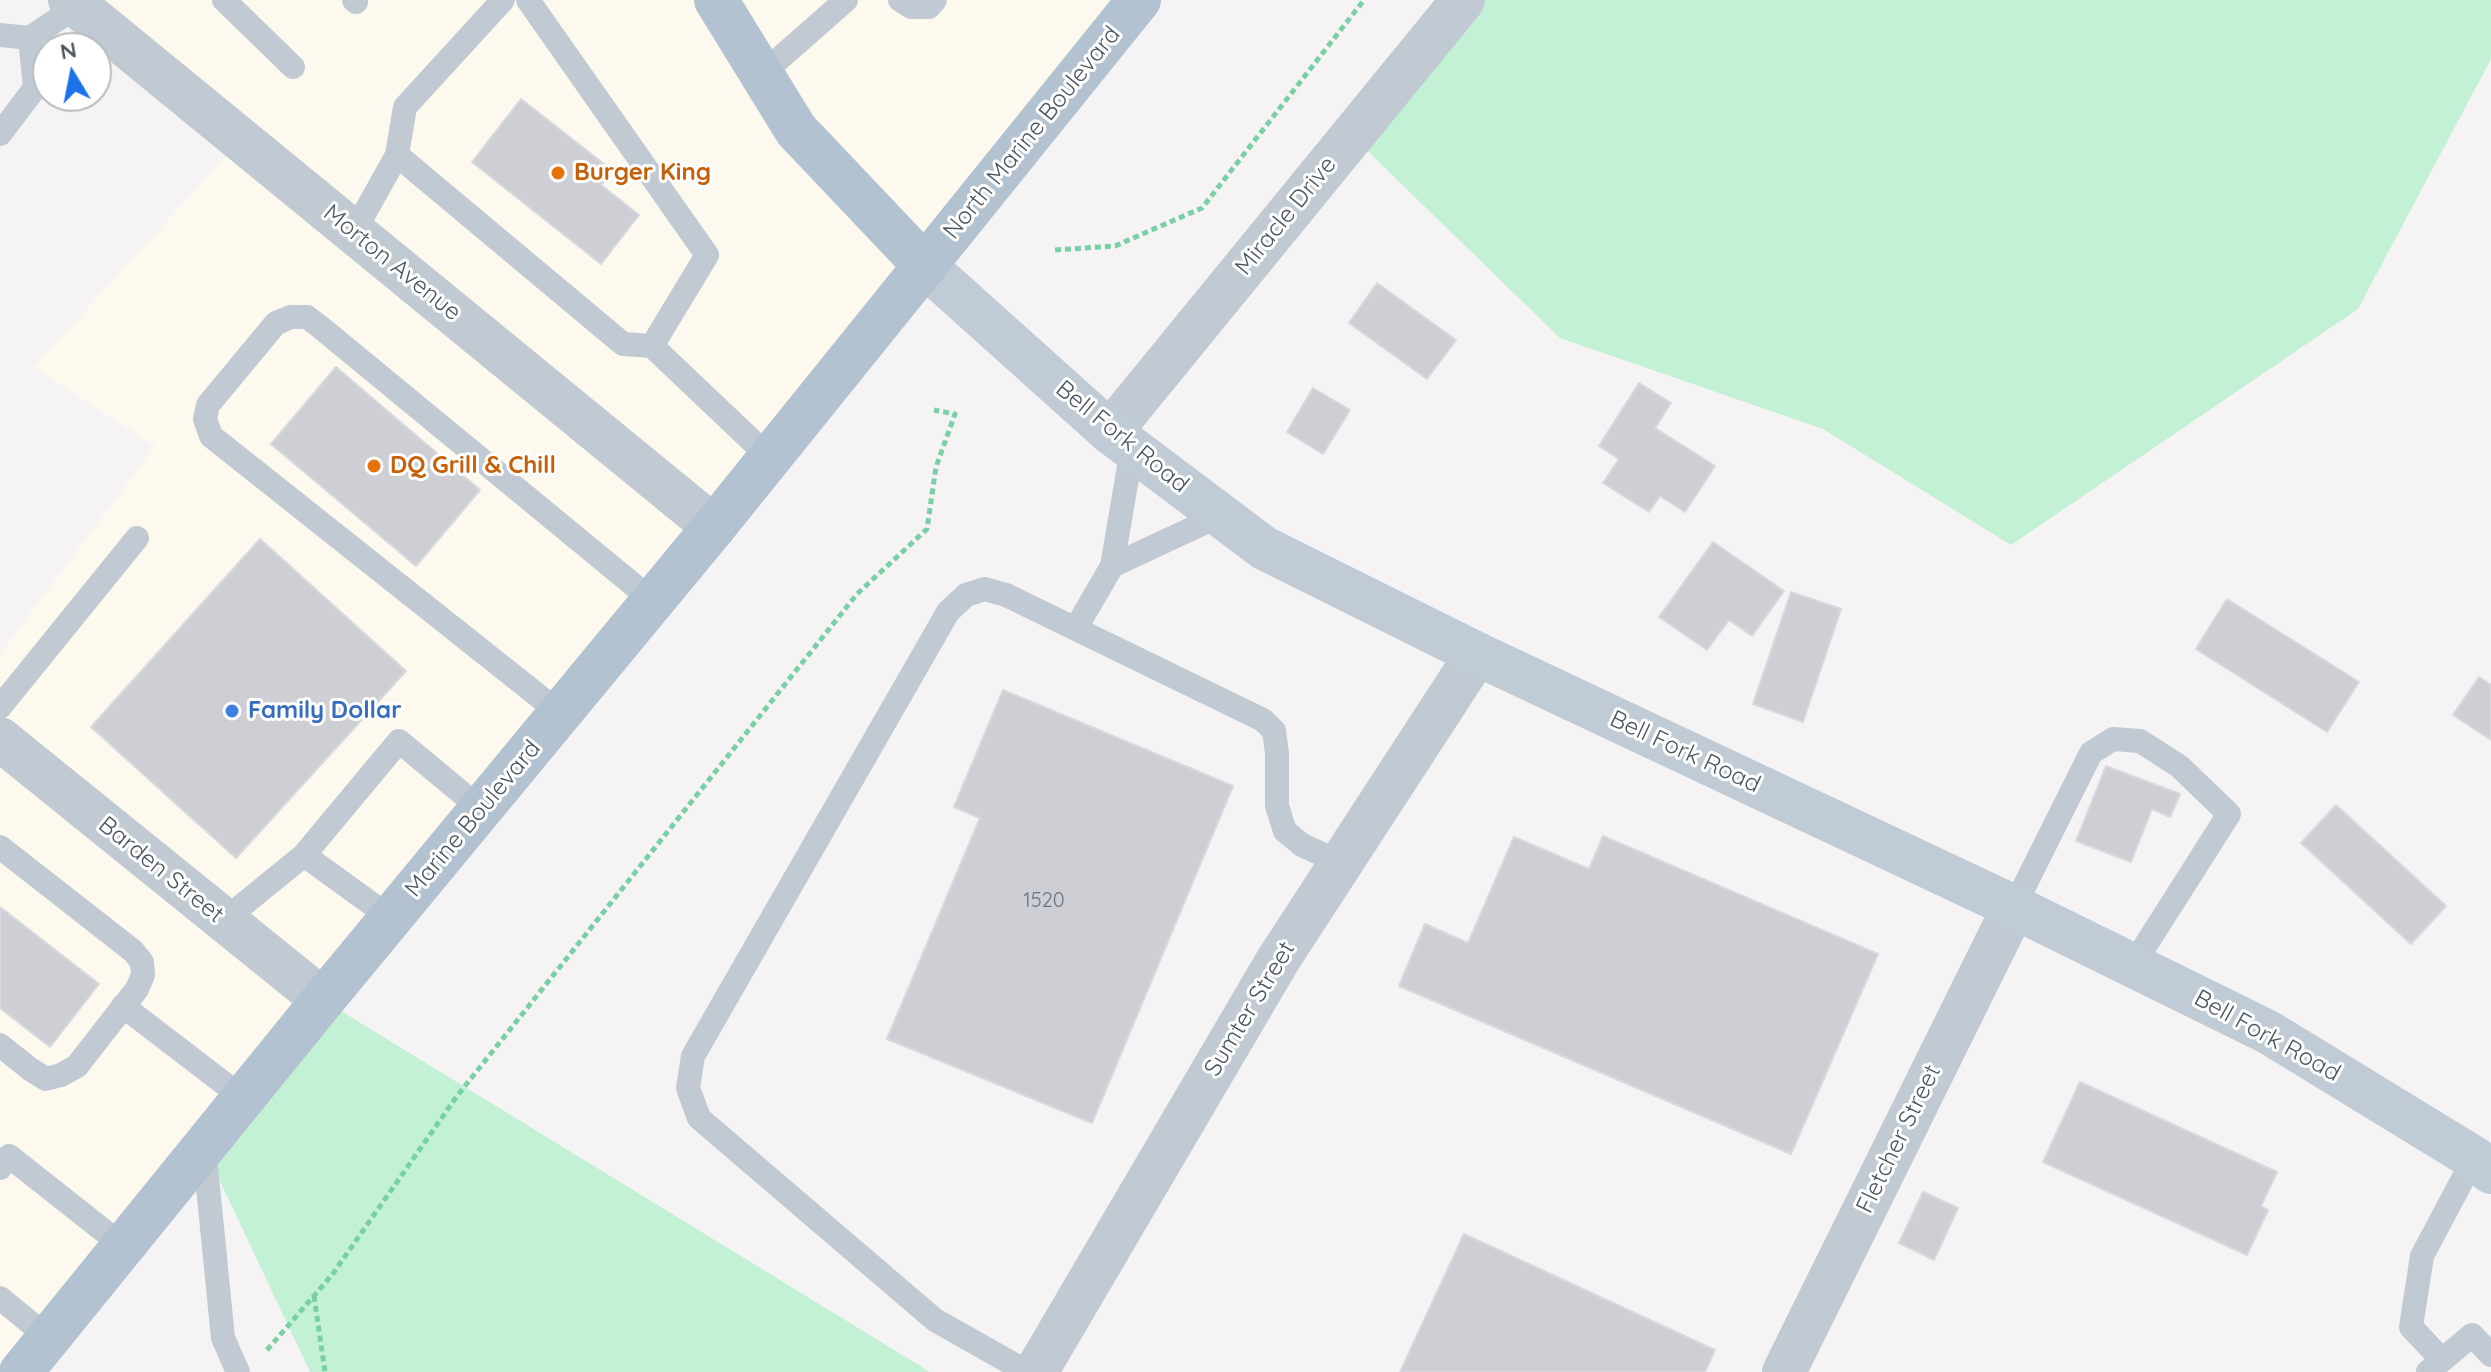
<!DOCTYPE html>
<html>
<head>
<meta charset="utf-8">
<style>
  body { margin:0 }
  #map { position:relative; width:2491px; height:1372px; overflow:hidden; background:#f5f3f3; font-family:Quicksand,sans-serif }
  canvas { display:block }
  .north { position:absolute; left:32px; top:32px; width:80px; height:80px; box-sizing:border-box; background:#fff; border:2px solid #b7bbc0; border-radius:50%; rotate:350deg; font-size:22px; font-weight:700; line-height:32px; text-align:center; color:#4a5661 }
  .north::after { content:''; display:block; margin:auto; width:28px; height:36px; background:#1a73e8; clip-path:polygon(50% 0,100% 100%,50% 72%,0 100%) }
</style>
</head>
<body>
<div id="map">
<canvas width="2491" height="1372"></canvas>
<div class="north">N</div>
</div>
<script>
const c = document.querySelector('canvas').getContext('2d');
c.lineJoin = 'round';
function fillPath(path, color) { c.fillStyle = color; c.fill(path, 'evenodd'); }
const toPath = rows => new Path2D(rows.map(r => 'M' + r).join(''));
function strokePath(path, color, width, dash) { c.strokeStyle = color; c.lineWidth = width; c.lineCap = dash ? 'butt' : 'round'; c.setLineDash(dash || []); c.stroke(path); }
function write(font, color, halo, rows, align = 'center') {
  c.font = font + ' Quicksand,sans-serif'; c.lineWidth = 6; c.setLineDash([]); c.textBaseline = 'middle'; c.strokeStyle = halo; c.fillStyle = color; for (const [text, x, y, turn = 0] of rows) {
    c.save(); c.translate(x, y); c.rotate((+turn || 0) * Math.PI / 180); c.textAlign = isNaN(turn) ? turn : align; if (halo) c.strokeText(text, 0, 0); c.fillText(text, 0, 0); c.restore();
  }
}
const commercial = toPath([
  [70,0,1139,0,0,1372,0,654,155,446,34,367,241,140]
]);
const green = toPath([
  [1463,0,2491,0,2491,59,2358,309,2011,545,1823,429,1560,338,1352,136],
  [323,1000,930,1372,310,1372,204,1147]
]);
const building = toPath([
  [521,99,613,171,601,185,639,215,601,264,472,162,521,99],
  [1377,283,1456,340,1427,379,1349,323,1377,283],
  [336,367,480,490,416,566,271,444,336,367],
  [1639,383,1671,403,1655,428,1715,466,1685,512,1660,496,1649,512,1603,483,1619,459,1599,446,1639,383],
  [1313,388,1350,410,1323,454,1287,432,1313,388],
  [260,539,406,671,236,858,91,727,260,539],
  [1713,542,1784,591,1752,636,1729,620,1707,650,1659,617,1713,542],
  [1791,592,1841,609,1803,722,1753,704,1791,592],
  [2227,599,2359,682,2327,732,2196,649,2227,599],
  [2479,677,2491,685,2491,740,2453,715,2479,677],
  [1003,690,1233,786,1092,1123,887,1039,980,818,954,807,1003,690],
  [2106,766,2180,794,2170,817,2152,809,2131,862,2076,841,2106,766],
  [2336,805,2446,906,2411,944,2301,843,2336,805],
  [1603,836,1878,954,1791,1154,1399,986,1425,924,1468,943,1514,837,1589,869,1603,836],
  [0,907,99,984,50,1047,0,1008,0,907],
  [2080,1082,2277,1172,2261,1206,2268,1210,2247,1255,2043,1162,2080,1082],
  [1923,1192,1958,1208,1934,1260,1899,1243,1923,1192],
  [1464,1234,1715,1350,1705,1372,1400,1372,1464,1234]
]);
const path = toPath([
  [1055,250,1115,246,1202,208,1364,0],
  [314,1296,325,1372],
  [267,1350,332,1275,457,1096,857,594,927,529,936,467,955,414,934,410]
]);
const lane = toPath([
  [224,0,293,67],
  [354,0,356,2],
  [503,0,405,107,397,155,623,344,652,346,770,458],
  [528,0,707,255,652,346],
  [900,0,911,7,929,7,935,0],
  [0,35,30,38,83,2],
  [762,74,846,0],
  [0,134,35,88,30,38],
  [354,232,397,155],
  [1112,566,1221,515],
  [1076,628,1112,566,1132,449],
  [0,707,137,538],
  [560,713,211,436,205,419,208,405,276,323,291,317,307,317,319,326,653,601],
  [0,847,133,951,142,962,143,975,137,989,77,1066,61,1075,46,1079,30,1069,0,1045],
  [2014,907,2091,753,2113,739,2140,741,2179,766,2229,814,2133,965],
  [391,918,304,855,399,741,481,809],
  [223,921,304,855],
  [123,1006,243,1098],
  [204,1147,223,1338,238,1372],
  [0,1168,9,1156,123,1246],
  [0,1298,49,1338],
  [2442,1360,2411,1327,2422,1256,2474,1158],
  [1027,1372,935,1320,699,1118,688,1088,693,1056,948,612,966,595,985,589,1006,595,1263,720,1274,731,1277,753,1277,806,1285,831,1302,845,1341,863],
  [2428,1372,2472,1335,2491,1355]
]);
const street = toPath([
  [70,0,714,527],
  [1110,432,1463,0],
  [0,739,323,1000],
  [1036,1372,1278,960,1477,654],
  [1784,1372,2014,907]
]);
const secondary = toPath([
  [925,266,1110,432,1264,548,1477,654,2014,907,2268,1032,2474,1158,2491,1172]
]);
const primary = toPath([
  [716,0,796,130,925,266],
  [21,1372,323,1000,714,527,1139,0]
]);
const markers = [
  [558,173,8,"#e8710a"],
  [374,466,8,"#e8710a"],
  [232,711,8,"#3f7fe0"]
];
const numberNames = [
  ["1520",1044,901]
];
const streetNames = [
  ["North Marine Boulevard",1032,133,-51],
  ["Miracle Drive",1286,216,-51],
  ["Morton Avenue",392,263,39],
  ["Bell Fork Road",1122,437,39],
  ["Bell Fork Road",1685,752,25],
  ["Marine Boulevard",473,819,-50],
  ["Barden Street",161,870,39],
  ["Sumter Street",1250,1009,-59],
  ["Bell Fork Road",2267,1036,29],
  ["Fletcher Street",1899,1139,-64]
];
const foodNames = [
  ["Burger King",574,173],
  ["DQ Grill & Chill",390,466]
];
const shopNames = [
  ["Family Dollar",248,711]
];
fillPath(commercial, '#fdf9ef');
fillPath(green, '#c3f1d5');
fillPath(building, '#cdcfd5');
strokePath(building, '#d7d9de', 2);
strokePath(path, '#7ad0a6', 5, [6, 4]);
strokePath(lane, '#c1cad2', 24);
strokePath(street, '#c1cad2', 44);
strokePath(secondary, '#c1cbd6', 44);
strokePath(primary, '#b3c2d1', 44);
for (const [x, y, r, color] of markers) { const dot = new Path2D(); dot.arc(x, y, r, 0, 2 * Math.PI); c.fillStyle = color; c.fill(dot); strokePath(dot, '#fff', 3); }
write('20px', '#6b747e', null, numberNames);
write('24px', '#4a5661', '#fff', streetNames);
write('bold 24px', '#c56008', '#fff', foodNames, 'left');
write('bold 24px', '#366cbe', '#fff', shopNames, 'left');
</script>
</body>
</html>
